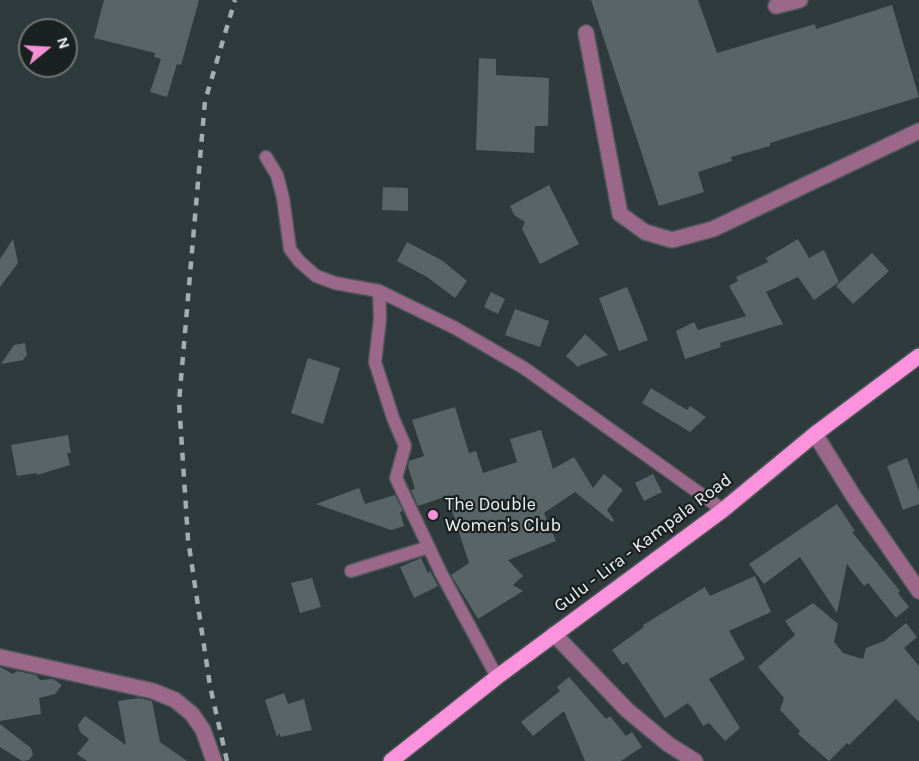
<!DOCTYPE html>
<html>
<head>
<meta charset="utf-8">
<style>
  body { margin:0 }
  #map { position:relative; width:919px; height:761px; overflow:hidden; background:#2f3a3c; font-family:Karla,sans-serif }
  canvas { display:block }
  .north { position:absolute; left:18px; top:18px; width:60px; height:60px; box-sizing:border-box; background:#1b2021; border:2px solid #707577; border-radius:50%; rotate:72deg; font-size:16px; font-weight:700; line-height:24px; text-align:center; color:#eff5f7 }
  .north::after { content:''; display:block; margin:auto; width:21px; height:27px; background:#f491d4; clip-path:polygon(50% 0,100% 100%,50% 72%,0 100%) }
</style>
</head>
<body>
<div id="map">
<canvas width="919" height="761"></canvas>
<div class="north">N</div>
</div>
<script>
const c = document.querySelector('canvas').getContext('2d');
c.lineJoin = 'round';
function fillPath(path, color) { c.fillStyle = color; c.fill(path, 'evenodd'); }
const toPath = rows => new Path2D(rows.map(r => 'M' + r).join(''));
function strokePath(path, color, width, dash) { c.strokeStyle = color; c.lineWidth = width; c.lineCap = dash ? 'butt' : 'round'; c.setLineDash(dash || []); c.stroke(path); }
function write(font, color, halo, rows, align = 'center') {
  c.font = font + ' Karla,sans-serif'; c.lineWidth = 4.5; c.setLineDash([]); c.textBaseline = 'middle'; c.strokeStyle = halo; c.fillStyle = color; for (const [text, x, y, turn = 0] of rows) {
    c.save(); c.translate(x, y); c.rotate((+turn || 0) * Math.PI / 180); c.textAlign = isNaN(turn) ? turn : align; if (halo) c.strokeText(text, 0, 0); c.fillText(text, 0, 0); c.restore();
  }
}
const building = toPath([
  [104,0,199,0,181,65,177,64,167,97,150,92,161,59,154,57,155,53,94,38],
  [591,0,698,0,717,53,815,24,816,29,892,5,919,97,770,143,770,146,731,157,732,161,698,172,704,192,659,206],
  [479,58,496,59,496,75,549,78,548,126,535,126,534,153,476,150],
  [549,185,579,244,540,264,522,229,525,222,514,215,510,206],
  [383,187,408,188,408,211,382,210],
  [13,239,18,263,0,287,0,259],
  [798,239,809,258,824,250,839,282,814,300,798,277,766,292,783,324,720,343,721,347,685,359,676,331,694,322,698,330,746,316,729,286,738,281,736,277,768,262,766,258],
  [407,242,443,261,467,281,455,298,427,277,397,261],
  [872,253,889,271,853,304,836,286],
  [627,287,648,340,619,351,599,298],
  [491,292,505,299,498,314,484,307],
  [515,309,549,321,540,347,505,335],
  [585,334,608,355,581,365,578,367,566,356],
  [25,343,27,355,23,360,1,364,14,345],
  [308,358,340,368,323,424,291,413],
  [651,388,687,410,690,406,706,417,690,432,642,403],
  [455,407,469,453,476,451,483,473,517,462,510,439,541,430,553,469,574,457,593,488,604,474,623,490,607,510,614,520,612,522,575,492,544,513,556,541,508,560,523,576,513,585,523,591,478,619,451,575,469,563,447,496,418,506,411,490,415,489,408,467,409,461,424,456,412,420],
  [68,435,71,453,67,453,70,465,37,475,37,473,17,476,11,445],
  [907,458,919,491,919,504,903,510,887,466],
  [653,474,662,492,644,501,635,483],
  [359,488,365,504,395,495,403,511,400,512,404,526,391,530,316,504],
  [837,504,855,531,852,532,900,591,898,593,909,607,896,618,868,583,864,586,847,564,837,613,800,557,764,584,749,564],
  [421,558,428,573,430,571,438,586,414,598,400,567],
  [755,576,771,612,729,631,745,659,709,679,740,728,725,741,709,723,703,726,691,706,690,707,688,703,665,718,627,662,623,665,612,650,644,627,643,625,705,587,710,596],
  [312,578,321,607,300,613,291,583],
  [813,603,838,624,834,642,843,653,863,659,866,648,884,641,906,623,917,637,904,648,919,666,919,722,896,699,849,745,847,743,829,761,798,734,800,731,780,710,784,698,758,667,795,635,785,621],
  [0,667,13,674,17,671,36,675,40,680,53,679,62,685,55,694,39,698,41,714,0,721],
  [569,677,606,719,610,716,626,736,632,732,642,747,621,761,585,761,564,711,533,736,521,722,560,691,557,687],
  [284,693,288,704,304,699,312,730,281,737,279,733,277,737,265,700],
  [139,698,152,701,160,742,187,761,87,761,77,754,89,739,80,732,78,725,85,716,126,745,118,701],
  [0,724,31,748,33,755,29,760,22,761,0,747]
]);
const service = toPath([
  [266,157,277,175,283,198,290,249,299,261,316,276,335,283,379,291,455,328,524,368,723,510],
  [379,291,380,319,375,362,393,418,405,446,396,478,441,573,497,677],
  [351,571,429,547]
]);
const minor = toPath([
  [776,6,800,0],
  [586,33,620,214,645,232,672,240,713,229,919,131],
  [815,434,854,497,919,591],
  [554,634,627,710,668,744,695,761],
  [0,657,153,691,175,700,192,714,203,730,214,761]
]);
const primary = toPath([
  [391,761,497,677,723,510,815,434,919,356]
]);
const rail = toPath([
  [227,761,210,686,188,539,179,402,205,101,235,0]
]);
const markers = [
  [433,515,6,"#f491d4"]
];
const poiNames = [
  ["The Double",445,505],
  ["Women's Club",445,526]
];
const streetNames = [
  ["Gulu - Lira - Kampala Road",643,543,-37]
];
fillPath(building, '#596467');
strokePath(service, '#4e585a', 15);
strokePath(minor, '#4e585a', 18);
strokePath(primary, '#4e585a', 18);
strokePath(service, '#9b688a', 12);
strokePath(minor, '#9b688a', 15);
strokePath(primary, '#fd93dc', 15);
strokePath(rail, '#a5adaf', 4.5, [8, 8]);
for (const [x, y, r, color] of markers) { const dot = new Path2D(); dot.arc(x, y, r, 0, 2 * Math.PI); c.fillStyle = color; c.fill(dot); strokePath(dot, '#1b2021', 2); }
write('18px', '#eff5f7', '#1b2021', poiNames, 'left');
write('18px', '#eff5f7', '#1b2021', streetNames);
</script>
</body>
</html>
